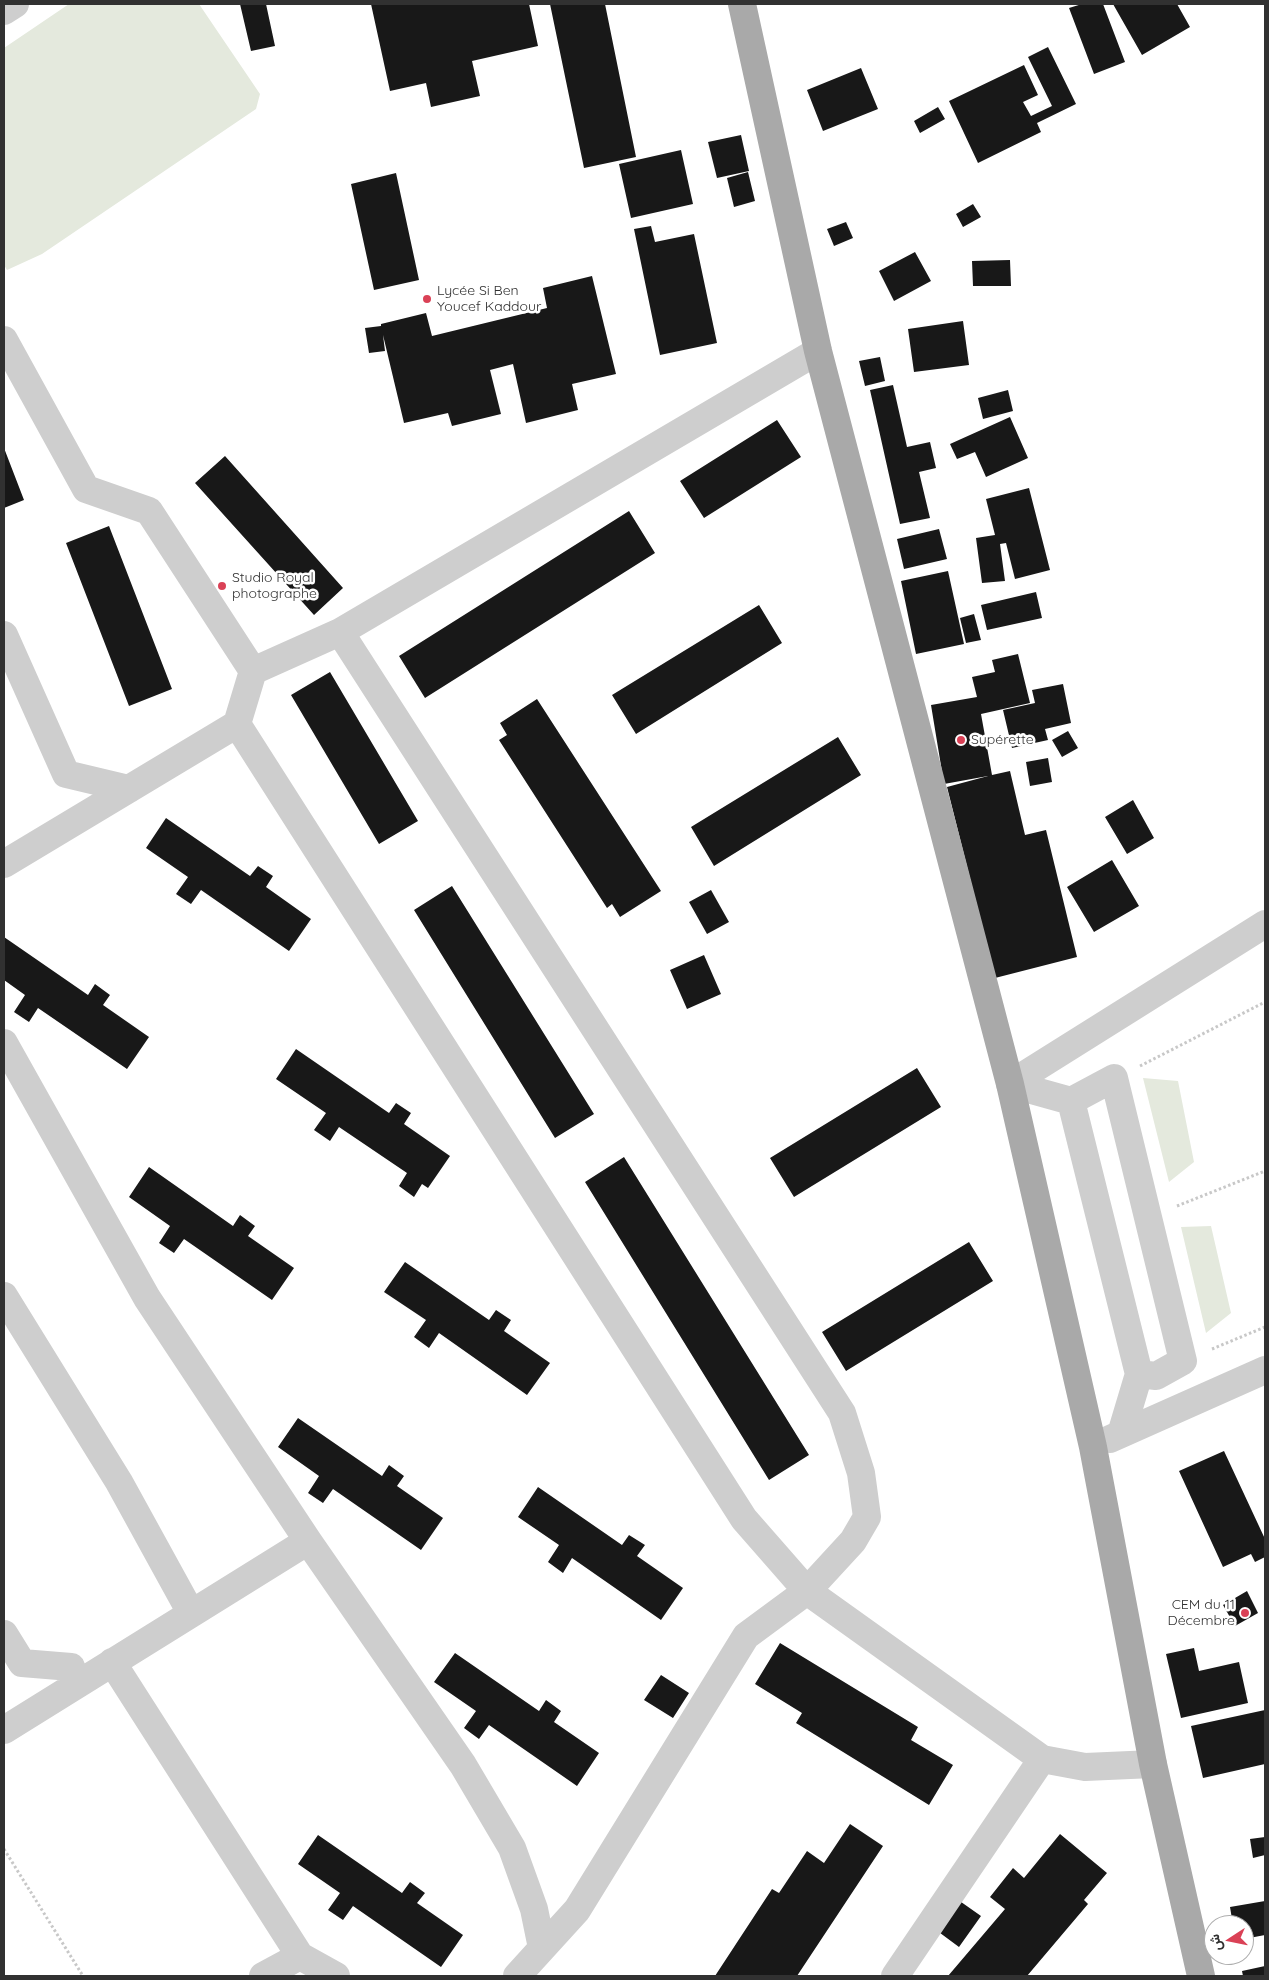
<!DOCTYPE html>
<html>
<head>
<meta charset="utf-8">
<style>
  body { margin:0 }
  #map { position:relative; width:1269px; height:1980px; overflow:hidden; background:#fff; font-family:Quicksand,Vazirmatn,sans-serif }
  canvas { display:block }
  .frame { position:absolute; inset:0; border:5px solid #313131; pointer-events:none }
  .north { position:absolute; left:1204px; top:1915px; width:50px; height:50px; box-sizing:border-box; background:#fff; border:1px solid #adadad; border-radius:50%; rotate:259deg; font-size:14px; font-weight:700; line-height:20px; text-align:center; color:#313131 }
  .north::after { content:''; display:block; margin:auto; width:18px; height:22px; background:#da4156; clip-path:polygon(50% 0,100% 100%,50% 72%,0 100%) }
</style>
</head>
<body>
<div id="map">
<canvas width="1269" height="1980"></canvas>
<div class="frame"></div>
<div class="north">ش</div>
</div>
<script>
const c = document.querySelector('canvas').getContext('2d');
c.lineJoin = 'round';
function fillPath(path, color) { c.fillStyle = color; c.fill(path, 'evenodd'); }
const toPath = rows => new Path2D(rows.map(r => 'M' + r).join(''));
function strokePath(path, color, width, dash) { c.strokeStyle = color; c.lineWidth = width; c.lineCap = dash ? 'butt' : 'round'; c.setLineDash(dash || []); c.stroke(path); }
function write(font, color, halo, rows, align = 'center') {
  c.font = font + ' Quicksand,sans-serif'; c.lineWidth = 5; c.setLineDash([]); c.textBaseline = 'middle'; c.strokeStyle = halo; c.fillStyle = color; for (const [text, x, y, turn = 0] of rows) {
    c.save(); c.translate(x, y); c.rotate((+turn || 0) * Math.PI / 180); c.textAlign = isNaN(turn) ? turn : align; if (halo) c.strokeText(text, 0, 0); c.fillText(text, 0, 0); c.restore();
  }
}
const green = toPath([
  [69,4,199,4,260,94,256,109,42,254,7,270,4,265,4,48],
  [1143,1078,1178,1081,1194,1162,1169,1182],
  [1211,1226,1231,1313,1206,1333,1181,1227]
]);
const building = toPath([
  [240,4,266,4,275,46,251,51],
  [371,4,529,4,538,46,472,61,480,96,431,107,426,83,390,91],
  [550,4,605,4,636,157,584,168],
  [1082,4,1103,4,1125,62,1094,74,1069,8],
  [1113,4,1177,4,1190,27,1142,55],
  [1048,47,1076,104,1037,123,1041,132,978,163,949,101,1024,65,1038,95,1023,102,1031,116,1052,106,1028,57],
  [861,68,878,109,823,131,807,90],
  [938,107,945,119,920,133,914,121],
  [741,135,749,171,717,178,708,142],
  [681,150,693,204,631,218,619,164],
  [748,172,755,201,734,207,727,178],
  [396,173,419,280,374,290,351,184],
  [973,204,981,217,963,227,956,214],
  [846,222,853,238,834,246,827,229],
  [651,226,655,242,694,234,717,343,660,355,634,229],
  [915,252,931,281,894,301,879,271],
  [1010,260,1011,286,973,286,972,261],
  [592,276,616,374,572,384,578,410,526,423,513,364,490,370,501,414,452,426,448,413,404,423,383,335,385,351,369,353,365,328,381,326,381,324,426,313,432,336,547,308,543,288],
  [963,321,969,365,914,372,908,329],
  [880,357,885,381,865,386,859,361],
  [893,385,907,447,930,442,936,468,919,472,930,518,900,524,870,390],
  [1008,390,1013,411,983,419,978,398],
  [1010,417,1028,458,986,477,975,452,957,459,950,444],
  [777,420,801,457,704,518,680,481],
  [4,448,24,500,4,508],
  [225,456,343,588,314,615,195,483],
  [1029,488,1050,570,1015,579,1006,543,1000,544,1005,581,982,583,976,538,995,535,986,499],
  [629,511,655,553,425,698,399,656],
  [109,526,172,689,129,706,66,543],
  [939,529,947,559,904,569,897,539],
  [948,571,964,644,916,654,901,581],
  [1036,592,1042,618,987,630,981,605],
  [759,605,782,643,636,734,612,695],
  [974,614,981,640,966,643,960,618],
  [1018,654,1030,703,981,714,992,775,1010,771,1025,835,1046,830,1077,957,995,978,947,787,988,776,944,784,931,705,977,697,972,677,995,672,992,660],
  [330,672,418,821,379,844,291,695],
  [1063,684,1071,723,1045,729,1048,740,1012,748,1003,710,1035,703,1032,690],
  [537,699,661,891,620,917,612,904,607,908,499,740,507,735,500,723],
  [1068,731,1078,748,1062,757,1052,740],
  [838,737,861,775,714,866,691,827],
  [1048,758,1052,782,1030,786,1026,762],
  [1133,800,1154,838,1127,854,1105,817],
  [166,818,250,876,258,866,273,876,266,887,311,919,289,951,201,890,191,904,176,894,188,877,146,848],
  [1112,860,1139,906,1094,932,1067,887],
  [452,886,594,1114,555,1138,414,910],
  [711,890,729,922,707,934,689,902],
  [4,937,88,995,95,984,110,995,103,1005,149,1037,127,1069,38,1008,29,1022,14,1012,25,995,4,980],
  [704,955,721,994,687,1009,670,970],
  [296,1049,389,1113,396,1103,411,1113,404,1124,450,1156,428,1188,422,1184,414,1197,399,1186,407,1173,339,1127,330,1141,314,1130,326,1113,276,1079],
  [917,1068,941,1107,794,1197,770,1158],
  [624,1157,809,1455,769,1480,585,1182],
  [149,1167,233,1226,240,1215,255,1226,248,1236,294,1268,272,1300,184,1239,174,1253,159,1243,170,1226,129,1197],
  [969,1242,993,1281,846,1371,822,1332],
  [405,1262,489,1320,496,1310,511,1320,504,1331,550,1363,527,1395,439,1333,429,1348,414,1337,426,1320,384,1292],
  [298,1418,382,1476,389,1465,404,1476,397,1486,443,1518,421,1550,333,1489,323,1503,308,1493,319,1476,278,1447],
  [1224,1451,1265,1539,1265,1557,1255,1562,1251,1554,1223,1567,1179,1471],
  [538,1487,622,1545,629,1535,645,1545,637,1556,683,1588,661,1620,572,1558,563,1573,548,1562,559,1545,518,1517],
  [1247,1591,1258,1613,1235,1626,1223,1605],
  [780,1643,918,1727,911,1740,953,1765,929,1805,796,1723,802,1713,755,1684],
  [1194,1648,1199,1671,1239,1662,1248,1703,1181,1718,1166,1654],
  [455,1653,539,1711,546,1700,561,1711,554,1722,599,1753,577,1786,489,1725,479,1739,464,1728,476,1711,434,1682],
  [661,1675,689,1693,673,1718,644,1700],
  [1265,1710,1265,1764,1203,1778,1191,1726],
  [850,1824,883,1846,797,1976,715,1976,772,1889,779,1893,807,1851,824,1863],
  [1060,1834,1107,1873,1084,1900,1088,1904,1027,1976,948,1976,1005,1909,990,1897,1013,1868,1024,1878],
  [318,1835,402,1893,410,1882,425,1893,417,1903,463,1935,441,1967,353,1906,343,1920,328,1910,340,1893,298,1864],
  [1265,1837,1265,1855,1253,1858,1250,1839],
  [954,1897,981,1916,959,1947,932,1927],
  [1265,1901,1265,1935,1244,1939,1244,1925,1233,1925,1230,1907],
  [1265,1966,1265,1976,1243,1976,1242,1971]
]);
const path = toPath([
  [1140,1066,1265,1002],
  [1177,1206,1265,1171],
  [1212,1349,1265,1327],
  [4,1849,83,1976]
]);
const minor = toPath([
  [4,11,15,4],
  [4,340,86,489,149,511,253,671],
  [340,632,842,1413,861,1473,867,1517,853,1541,807,1591,746,1636,577,1910,517,1976],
  [4,635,66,774,129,789],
  [237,724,744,1519,807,1591,1042,1759,1085,1767,1153,1764],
  [4,864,237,724,253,671,340,632,818,351],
  [4,1043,147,1298,308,1541,463,1765,512,1848,534,1909,542,1948],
  [1010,1084,1071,1101,1139,1374,1121,1434],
  [1010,1084,1265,924],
  [1071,1101,1114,1078,1183,1361,1156,1376,1139,1374],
  [4,1296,119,1482,191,1613],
  [1110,1439,1265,1370],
  [4,1634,22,1663,71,1667,77,1684],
  [112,1662,300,1956],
  [4,1730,308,1541],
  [263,1976,300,1956,336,1976],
  [895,1976,1042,1759]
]);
const major = toPath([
  [742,4,818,351,1010,1084,1093,1447,1153,1764,1201,1976]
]);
const markers = [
  [427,299,5,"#da4156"],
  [222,586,5,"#da4156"],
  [961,740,5,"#da4156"],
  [1245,1613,5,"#da4156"]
];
const poiNames = [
  ["Lycée Si Ben",437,291],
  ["Youcef Kaddour",437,307],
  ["Studio Royal",232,578],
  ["photographe",232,594],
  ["Supérette",971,740],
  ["CEM du 11",1235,1605,"right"],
  ["Décembre",1235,1621,"right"]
];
fillPath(green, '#e4e9dd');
fillPath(building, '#181818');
strokePath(path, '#c8c8c8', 3, [2.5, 2.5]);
strokePath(minor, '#cecece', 28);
strokePath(major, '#a9a9a9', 28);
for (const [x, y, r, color] of markers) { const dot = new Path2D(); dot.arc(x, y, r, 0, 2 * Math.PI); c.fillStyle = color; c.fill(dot); strokePath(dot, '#fff', 2); }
write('14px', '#313131', '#fff', poiNames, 'left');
</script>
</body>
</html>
